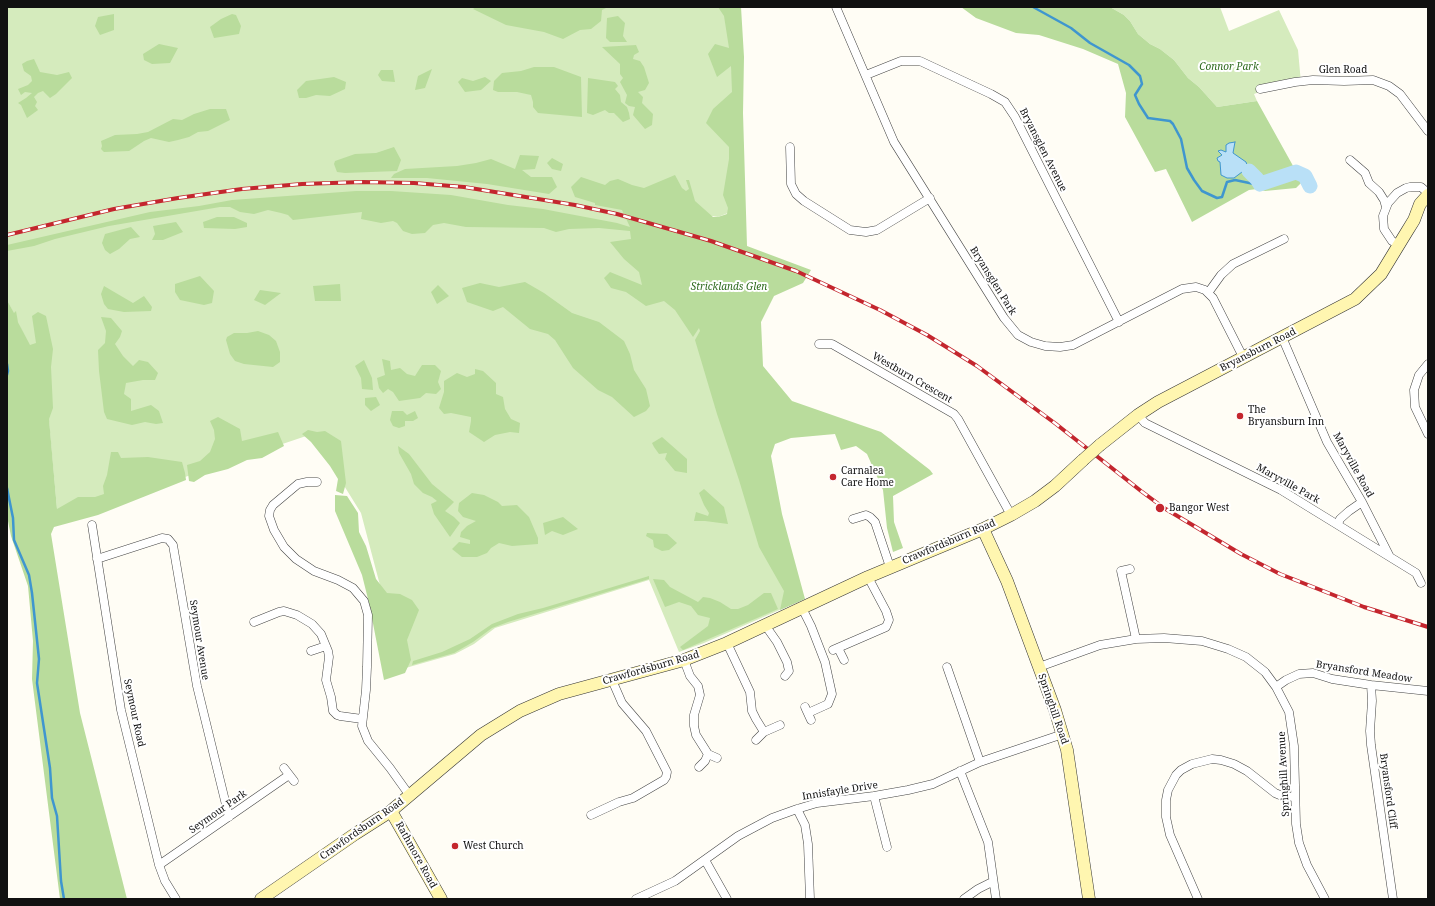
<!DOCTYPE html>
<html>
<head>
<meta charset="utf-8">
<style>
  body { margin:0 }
  #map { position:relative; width:1435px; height:906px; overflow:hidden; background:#fffdf5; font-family:"Noto Serif",serif }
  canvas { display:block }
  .frame { position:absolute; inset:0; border:8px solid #111; pointer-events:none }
</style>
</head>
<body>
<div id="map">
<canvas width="1435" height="906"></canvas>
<div class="frame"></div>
</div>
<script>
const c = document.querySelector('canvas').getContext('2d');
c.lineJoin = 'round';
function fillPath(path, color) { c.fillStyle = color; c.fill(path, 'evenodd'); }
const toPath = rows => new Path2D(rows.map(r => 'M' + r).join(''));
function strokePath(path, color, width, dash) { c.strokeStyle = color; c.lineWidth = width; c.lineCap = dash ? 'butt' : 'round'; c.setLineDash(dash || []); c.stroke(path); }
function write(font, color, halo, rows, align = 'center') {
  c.font = font + ' "Noto Serif",serif'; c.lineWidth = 4; c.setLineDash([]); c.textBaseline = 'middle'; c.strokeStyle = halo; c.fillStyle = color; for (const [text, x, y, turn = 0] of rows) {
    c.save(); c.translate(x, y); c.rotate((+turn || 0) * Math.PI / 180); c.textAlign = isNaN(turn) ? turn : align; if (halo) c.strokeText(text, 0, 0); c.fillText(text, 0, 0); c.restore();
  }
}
const green = toPath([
  [7,7,729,7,738,209,718,217,676,210,800,601,704,643,679,652,649,580,495,628,474,644,455,654,402,669,361,513,312,434,58,520,45,377,7,300],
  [1110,7,1220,7,1229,31,1279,10,1298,50,1301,83,1265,90,1254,94,1257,101,1217,107,1199,87,1188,78,1174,60,1160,49,1150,44,1138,34,1130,21,1124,15]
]);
const forest = toPath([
  [476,7,608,7,602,10,601,21,591,29,580,30,563,39,544,32,506,25,473,9],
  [718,7,741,7,744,57,743,113,747,246,811,270,803,283,774,296,761,322,763,366,792,401,881,432,930,470,933,474,893,496,894,522,903,548,893,552,887,528,883,490,867,454,856,446,841,450,835,434,791,438,775,444,771,456,782,514,805,599,780,610,784,591,759,547,739,480,717,414,695,340,700,331,699,328,693,337,675,310,664,301,646,306,626,292,611,288,604,278,610,272,642,285,639,272,624,259,610,242,631,239,630,231,599,228,569,229,556,232,544,228,466,227,444,223,433,225,425,233,412,234,403,231,397,223,393,221,381,223,361,219,362,212,293,220,288,215,281,213,268,210,254,214,240,212,230,207,220,207,109,226,55,239,34,246,7,251,7,245,150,212,199,206,232,200,356,191,391,191,451,195,508,205,543,209,617,223,630,227,622,210,595,205,595,203,575,197,571,187,581,177,605,185,610,181,618,179,632,185,644,188,675,175,682,188,686,191,689,189,686,180,689,180,695,201,713,217,718,217,727,214,728,208,723,195,729,159,729,147,706,123,713,109,732,92,731,66,717,77,708,54,715,44,729,48,724,16],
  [961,7,1110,7,1124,15,1130,21,1138,34,1150,44,1160,49,1174,60,1188,78,1199,87,1217,107,1257,101,1302,182,1296,188,1265,191,1257,189,1249,190,1192,222,1166,169,1155,172,1125,117,1126,93,1118,64,1083,49,1039,35,1016,33,976,18],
  [114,14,114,30,100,35,95,26,98,17],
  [232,14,236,15,241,26,239,34,214,38,210,27,221,19],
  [618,16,625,23,623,36,627,42,610,42,606,38,607,18],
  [159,44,178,48,170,63,152,64,144,60,143,54],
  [636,45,639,52,634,55,633,59,640,61,644,67,649,83,645,90,638,92,643,97,642,103,653,114,652,125,645,129,633,115,635,107,629,106,625,103,627,95,620,82,623,78,620,74,620,64,602,47],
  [34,59,40,72,57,75,69,72,72,78,56,94,50,98,43,91,38,93,34,97,37,102,35,106,38,110,27,118,21,105,18,103,26,98,32,93,25,92,21,95,18,89,28,85,32,81,31,76,24,71,22,64,27,61],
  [534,67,554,67,581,77,582,117,538,113,533,107,533,102,531,95,517,92,498,92,493,90,494,81,502,73,521,71],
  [432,69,425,88,415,90,418,76],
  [381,70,393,70,395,82,382,81,378,75],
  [334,77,346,82,345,89,330,96,316,95,306,98,299,98,297,90,306,81],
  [485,77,491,81,481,90,465,92,458,82,462,78,473,81],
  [588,78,615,82,618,86,615,89,620,95,621,102,627,107,629,113,630,119,623,122,614,113,609,113,605,110,593,115,587,113],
  [210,109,226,109,230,120,208,131,198,132,189,137,178,140,169,142,151,138,144,141,129,151,104,152,101,149,102,146,101,141,115,135,137,134,148,132,173,119,182,120,194,114],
  [394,147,401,160,397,171,345,173,337,172,334,164,335,161,355,154,376,153],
  [520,155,539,156,535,169,522,170,531,177,552,177,557,187,549,194,487,184,427,178,391,178,394,174,405,169,457,166,476,163,491,159,515,169],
  [552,158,563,164,561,171,552,169,547,163],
  [217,217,234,217,247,223,247,227,235,229,204,228,203,222],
  [176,222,183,232,163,240,152,240,155,234,153,226],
  [131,227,140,237,130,239,119,249,110,254,105,250,102,243,105,234],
  [200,276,214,291,212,303,204,305,180,300,175,292,175,284],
  [525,282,544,293,572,313,599,322,624,341,630,354,634,370,646,389,650,406,646,411,634,417,612,397,598,390,573,368,555,340,548,334,530,329,503,307,493,311,467,302,462,288,480,283,499,287],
  [340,284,341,301,315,301,313,286],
  [438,285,449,296,437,304,431,292],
  [104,286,133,303,144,296,152,307,151,311,124,312,108,309,104,304,101,294],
  [260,290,281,293,265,305,254,300],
  [7,300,14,313,16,311,18,322,30,345,36,343,32,316,38,312,46,316,53,349,51,367,53,408,49,419,57,509,78,497,95,497,104,494,103,486,107,475,111,452,118,452,121,458,148,457,182,462,185,473,186,480,98,515,54,527,51,534,80,713,127,899,60,899,32,679,33,641,28,586,11,536,7,516],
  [101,317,111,318,122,331,120,337,115,344,123,356,133,366,139,360,148,362,158,373,155,380,143,380,126,383,124,394,131,399,131,411,151,405,159,411,163,423,156,424,145,422,132,425,107,419,104,412,99,371,98,350,105,343,106,331],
  [258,331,269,335,276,341,280,352,280,362,273,367,244,364,235,361,230,354,226,340,227,337,234,333,247,333],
  [382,359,390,361,391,370,400,368,407,374,415,376,422,365,435,365,441,371,438,382,441,389,436,394,426,393,420,398,399,401,393,392,388,389,383,393,379,388,377,378,385,375],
  [364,360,372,378,373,390,362,389,361,378,355,366],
  [475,369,483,371,496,383,496,394,503,397,505,409,511,419,520,423,519,433,510,432,495,435,484,442,469,432,471,421,471,417,451,413,444,414,439,408,444,392,444,381,457,373,467,377,475,374],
  [376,397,380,405,371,411,365,405,365,398],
  [392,411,403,411,407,415,415,411,418,418,413,421,405,421,405,426,399,428,393,426,390,420],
  [218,417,240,429,242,441,278,432,284,446,262,458,247,460,228,469,205,475,194,482,189,481,187,465,200,461,210,452,215,439,214,430,210,421],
  [308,430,317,432,325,431,341,441,346,483,343,494,336,491,338,479,330,466,311,442,302,434],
  [662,437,687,459,687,473,675,471,665,459,667,453,659,454,654,447,652,443],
  [398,446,409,454,432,484,454,502,445,511,454,517,460,523,450,537,434,514,431,504,437,501,432,497,423,493,414,484,411,474,399,453],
  [704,489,724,507,728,524,705,521,694,521,696,512,708,516,709,513,704,505,699,493],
  [472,493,484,495,498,502,502,506,517,505,529,517,538,538,538,544,512,546,499,543,491,548,487,553,477,557,462,557,452,549,459,542,470,544,470,540,460,537,461,532,467,526,476,521,463,517,458,511,459,503],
  [335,495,347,496,358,513,359,532,366,546,376,579,387,593,400,594,412,600,419,610,407,640,411,660,405,673,384,680,369,603,362,575,335,511],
  [563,517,578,529,563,535,552,531,545,535,543,523],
  [647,533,667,534,677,543,669,550,662,551,654,547,653,540,646,536],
  [649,576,649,579,508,622,492,628,473,642,454,653,412,665,413,661,442,652,470,639,492,624,518,614,543,608],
  [653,579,664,580,670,587,698,602,703,597,710,598,720,602,731,609,738,609,748,605,764,593,771,593,778,609,683,650,680,647,708,626,710,618,698,615,691,606,679,602,665,607]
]);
const water = toPath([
  [1235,142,1233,153,1246,162,1249,171,1243,173,1242,172,1234,178,1227,178,1221,175,1220,162,1218,161,1217,158,1222,155,1218,151,1221,150,1226,152,1226,145,1229,143,1235,142]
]);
const stream = toPath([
  [1033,7,1071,28,1090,43,1129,65,1140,76,1142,84,1135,95,1139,104,1148,118,1170,121,1173,124,1181,139,1187,168,1194,180,1202,191,1217,198,1222,197,1227,182,1235,180,1254,184,1260,184],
  [7,364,8,371,7,375],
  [7,488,13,518,14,540,29,575,32,593,39,659,37,683,50,768,52,798,57,816,61,881,64,899]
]);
const river = toPath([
  [1249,171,1257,179,1260,184,1296,172,1305,176,1310,186]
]);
const street = toPath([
  [836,7,894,142,1004,318,1018,335,1031,342,1045,346,1060,347,1073,345,1182,289,1196,287,1205,290,1213,298,1243,357],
  [866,75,901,61,920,61,991,94,1005,102,1015,117,1119,322],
  [1260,89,1295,82,1313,80,1344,81,1373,80,1389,86,1400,94,1428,131],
  [790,147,791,184,796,194,804,201,850,230,866,232,877,230,930,198],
  [1350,160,1365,173,1369,183,1379,192,1384,200,1386,207],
  [1400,245,1392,241,1384,229,1383,216,1388,203,1397,193,1406,188,1410,187,1421,187,1428,193],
  [1208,293,1221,275,1233,264,1284,239],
  [1282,337,1327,442,1362,502,1390,557],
  [819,344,832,344,954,414,958,419,1011,515],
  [1428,364,1419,375,1414,390,1415,407,1428,434],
  [1138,415,1145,423,1281,490,1416,573,1421,583],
  [317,482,307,482,298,484,273,505,270,510,269,516,274,530,284,547,296,559,314,571,338,580,353,588,364,601,368,615,367,667,366,690,362,726,368,741,390,768,410,796],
  [853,519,866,515,870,517,875,522,890,567],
  [1338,524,1340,519,1349,511,1362,502],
  [92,525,121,710,159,865,165,881,176,899],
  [97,559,162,538,168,539,173,545,197,686,229,817],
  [1130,569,1121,571,1136,639],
  [802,608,811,626,825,662,832,694,828,704,808,713],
  [254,622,279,612,284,611,297,615,312,624,321,634,328,651,329,657,326,680,331,697,333,711,337,715,340,716,362,719],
  [765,625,777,642,787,662,789,671,785,676],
  [727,643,750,692,752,711,756,719,764,732],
  [838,648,844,660],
  [833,650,886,627,889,620,886,611,868,577],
  [311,651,326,646],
  [684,660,690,676,698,686,700,695,694,715,694,726,696,735,708,754,705,761,699,767],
  [947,667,980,762],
  [1039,667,1100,645,1136,639,1164,638,1202,641,1228,649,1246,657,1265,672,1276,687,1289,712,1294,746,1296,824,1299,843,1307,865,1325,899],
  [1371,685,1372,701,1370,731,1371,745,1393,899],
  [1276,687,1286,680,1299,674,1313,673,1332,679,1371,685,1428,691],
  [805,707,811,720],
  [756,740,764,732,780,725],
  [708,754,717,758],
  [284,768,294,781],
  [960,771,988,842,996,899],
  [874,796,887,847],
  [797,809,805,825,808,844,810,899],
  [591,815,619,802,633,798,664,780,666,777,667,772,646,731,622,703,612,680],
  [705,860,727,899],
  [159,865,289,775],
  [636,899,675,881,738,836,772,818,797,809,817,803,874,796,908,790,933,784,980,762,1063,734],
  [964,899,978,889,992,882],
  [1198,899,1170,835,1166,817,1166,800,1168,790,1176,775,1181,770,1192,764,1212,759,1221,760,1234,764,1247,771,1275,793,1282,796,1295,797]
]);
const secondary = toPath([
  [1100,445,1138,415,1158,402,1355,299,1381,274,1406,233,1414,220,1420,204,1428,195],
  [983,529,1007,581,1055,710,1067,750,1089,899],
  [391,811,441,899],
  [261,899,355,834,391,811,481,735,520,711,559,694,684,660,727,643,868,577,983,529,1011,515,1035,501,1055,486,1083,460]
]);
const rail = toPath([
  [7,235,114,209,178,198,242,189,302,184,362,182,414,183,464,187,575,205,617,214,711,241,796,271,880,310,927,335,977,366,1056,424,1141,491,1164,508,1241,554,1280,574,1364,607,1428,627]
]);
const secondaryBridge = toPath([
  [1083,460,1100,445]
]);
const markers = [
  [1240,416,4,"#c4262e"],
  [833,477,4,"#c4262e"],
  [1160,508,5,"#c4262e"],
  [455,846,4,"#c4262e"]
];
const parkNames = [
  ["Connor Park",1229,67],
  ["Stricklands Glen",729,287]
];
const streetNames = [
  ["Glen Road",1343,70],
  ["Bryansglen Avenue",1043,150,63],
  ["Bryansglen Park",993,281,58],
  ["Bryansburn Road",1258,350,-27],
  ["Westburn Crescent",912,378,30],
  ["Maryville Road",1353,465,61],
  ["Maryville Park",1288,484,29],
  ["Crawfordsburn Road",949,542,-23],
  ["Seymour Avenue",199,640,81],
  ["Crawfordsburn Road",651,668,-16],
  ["Bryansford Meadow",1364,672,9],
  ["Springhill Road",1053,709,71],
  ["Seymour Road",134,713,78],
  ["Springhill Avenue",1284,774,-93],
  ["Innisfayle Drive",840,791,-9],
  ["Bryansford Cliff",1388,791,82],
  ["Seymour Park",218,812,-35],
  ["Crawfordsburn Road",362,829,-35],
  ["Rathmore Road",416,855,61]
];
const poiNames = [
  ["The",1248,410],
  ["Bryansburn Inn",1248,422],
  ["Carnalea",841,471],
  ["Care Home",841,483],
  ["Bangor West",1169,508],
  ["West Church",463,846]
];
fillPath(green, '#d5ebbd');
fillPath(forest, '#b9dc9c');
fillPath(water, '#b9e0f7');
strokePath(water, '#3f96cf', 1);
strokePath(stream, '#3f96cf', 2.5);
strokePath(river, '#b9e0f7', 15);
strokePath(street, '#444', 9);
strokePath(secondary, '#333', 13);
strokePath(street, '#fff', 8);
strokePath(secondary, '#fff6b0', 12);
strokePath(rail, '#c4262e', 4);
strokePath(rail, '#fff', 2.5, [8]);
strokePath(secondaryBridge, '#333', 13, []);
strokePath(secondaryBridge, '#fff6b0', 12);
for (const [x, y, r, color] of markers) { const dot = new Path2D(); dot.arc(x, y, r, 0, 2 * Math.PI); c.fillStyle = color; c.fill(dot); strokePath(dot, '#fff', 1.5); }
write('italic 10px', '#2f6b1f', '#fff', parkNames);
write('10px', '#111', '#fff', streetNames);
write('10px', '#111', '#fff', poiNames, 'left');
</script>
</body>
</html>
